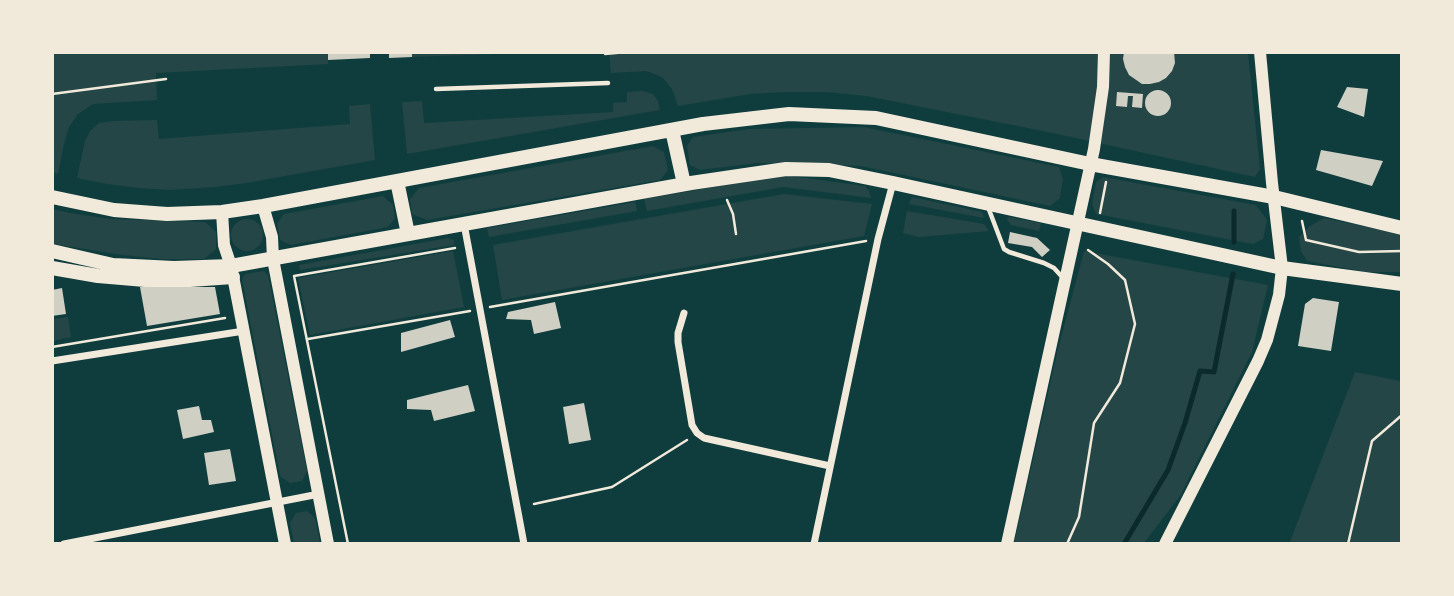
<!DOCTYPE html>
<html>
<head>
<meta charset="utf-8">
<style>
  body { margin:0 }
  #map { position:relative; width:1454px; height:596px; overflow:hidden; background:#0f3d3e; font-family:"Zilla Slab",serif }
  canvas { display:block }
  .frame { position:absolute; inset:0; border:54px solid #f1e9da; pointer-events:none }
</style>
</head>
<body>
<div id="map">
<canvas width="1454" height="596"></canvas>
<div class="frame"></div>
</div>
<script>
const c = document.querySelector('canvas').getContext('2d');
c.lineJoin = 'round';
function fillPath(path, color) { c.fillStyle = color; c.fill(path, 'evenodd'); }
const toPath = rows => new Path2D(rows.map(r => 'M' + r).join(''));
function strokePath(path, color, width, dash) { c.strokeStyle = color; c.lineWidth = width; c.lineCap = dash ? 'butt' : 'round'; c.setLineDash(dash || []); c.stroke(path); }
const green = toPath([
  [328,52,328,64,156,73,157,100,93,104,78,114,69,127,64,144,58,174,52,172,52,53],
  [412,52,523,53,412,57],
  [609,53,1248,53,1260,169,1255,177,1043,131,866,96,827,92,785,92,750,94,678,106,672,89,663,78,657,75,646,71,611,73],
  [643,91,653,94,658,101,660,110,407,154,402,102,422,101,424,123,613,112,613,103,627,102,627,92],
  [370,104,375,160,246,183,215,187,169,190,139,188,107,184,77,178,85,141,90,131,99,123,113,121,157,120,159,139,350,124,349,106],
  [864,127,1059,167,1063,179,1060,198,1050,206,861,166,757,163,700,170,690,165,687,146,693,137,749,129],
  [653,146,664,152,668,170,660,180,427,220,412,214,410,199,419,188],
  [783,175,865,186,869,191,871,198,783,187,647,211,644,199],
  [1103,177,1256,205,1267,220,1263,239,1253,244,1096,214,1092,204,1096,182],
  [784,194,872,204,864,236,502,300,493,245],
  [383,196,393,205,395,218,388,227,291,245,280,240,277,224,284,214],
  [912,197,982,212,984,218,909,204],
  [635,202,637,211,489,237,487,228],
  [52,209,70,213,111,219,205,222,216,232,216,249,204,259,161,259,123,255,53,244],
  [907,211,984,224,989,231,919,237,903,233],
  [1008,217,1041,223,1039,231,1011,225,1007,220],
  [1324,218,1401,234,1401,272,1366,272,1307,261,1301,251,1299,237,1310,226],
  '231 235a16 16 0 1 1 32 0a16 16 0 1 1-32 0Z',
  [448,238,454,240,454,245,300,270,299,265],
  [453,251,464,307,310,335,298,278],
  [1084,251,1268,285,1252,352,1180,496,1144,543,1014,544,1058,349],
  [264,271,268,275,307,471,302,481,290,483,280,476,242,279,245,274],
  [68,317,71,337,53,341,53,319],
  [1355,372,1401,381,1401,543,1289,544],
  [307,511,315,518,320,543,294,543,290,523,296,513]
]);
const stream = toPath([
  [1234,242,1234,211],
  [1124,544,1168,470,1185,423,1200,371,1214,372,1233,274]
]);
const building = toPath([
  [328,52,370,52,370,58,328,60],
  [389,52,412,52,412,57,389,58],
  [1124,52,1174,52,1175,63,1172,71,1166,78,1159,82,1150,84,1142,84,1129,75,1125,67,1123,59],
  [1347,87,1368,89,1364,117,1337,107],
  '1145 103a13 13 0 1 1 26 0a13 13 0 1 1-26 0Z',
  [1117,92,1143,94,1142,108,1132,107,1133,96,1128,96,1127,107,1116,106],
  [1321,150,1383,161,1372,186,1316,170],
  [1010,232,1037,238,1050,250,1042,257,1032,247,1008,243],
  [140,287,215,287,220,314,147,326],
  [62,288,66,314,52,316,52,290],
  [1313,298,1339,302,1331,351,1298,346,1305,304],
  [555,302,561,328,534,334,531,320,506,319,508,312],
  [450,320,455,337,401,352,401,333],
  [468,385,475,411,434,421,431,410,407,409,407,400],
  [584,403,591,440,569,444,563,407],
  [199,406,202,420,211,420,214,432,183,439,177,410],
  [230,449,236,481,209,485,204,453]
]);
const path = toPath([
  [605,54,627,52],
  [52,94,166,79],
  [727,200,733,214,736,234],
  [1100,213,1106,182],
  [1302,221,1306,240,1359,252,1402,251],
  [490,307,866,241],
  [308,339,470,311],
  [52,347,225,318],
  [534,504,612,487,687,440],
  [348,544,294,276,455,248],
  [1067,544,1079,517,1094,423,1120,383,1135,324,1125,280,1108,264,1088,250],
  [1348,544,1372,441,1402,415]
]);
const service = toPath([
  [436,89,608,83],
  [988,207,1004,249,1009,252,1044,263,1054,268,1064,279]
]);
const minor = toPath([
  [464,224,524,544],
  [684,313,678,333,678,342,692,425,697,433,704,438,830,466],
  [52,361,244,331],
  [64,544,319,494],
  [814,544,878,239,893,183]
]);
const tertiary = toPath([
  [263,206,272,237,273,259,328,544],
  [222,212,224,245,231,266,285,544],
  [1007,544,1094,149,1103,87,1104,52],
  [1165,544,1258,361,1267,340,1279,295,1282,268,1272,183,1260,52]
]);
const secondary = toPath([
  [672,130,684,184],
  [397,181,408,234],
  [52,197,114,210,167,214,222,212,263,206,703,124,789,114,876,118,1090,164,1274,197,1402,228],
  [52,251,113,265,174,268,231,266,691,183,786,169,829,170,893,183,1282,268,1402,284],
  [52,268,98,276,145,280,190,280,233,277]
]);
fillPath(green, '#244646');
strokePath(stream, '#0a2a2b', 5);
fillPath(building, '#cfcfc3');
strokePath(path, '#f1e9da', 2.5);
strokePath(service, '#f1e9da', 4.5);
strokePath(minor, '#f1e9da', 7);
strokePath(tertiary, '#f1e9da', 12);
strokePath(secondary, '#f1e9da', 14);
</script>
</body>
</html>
